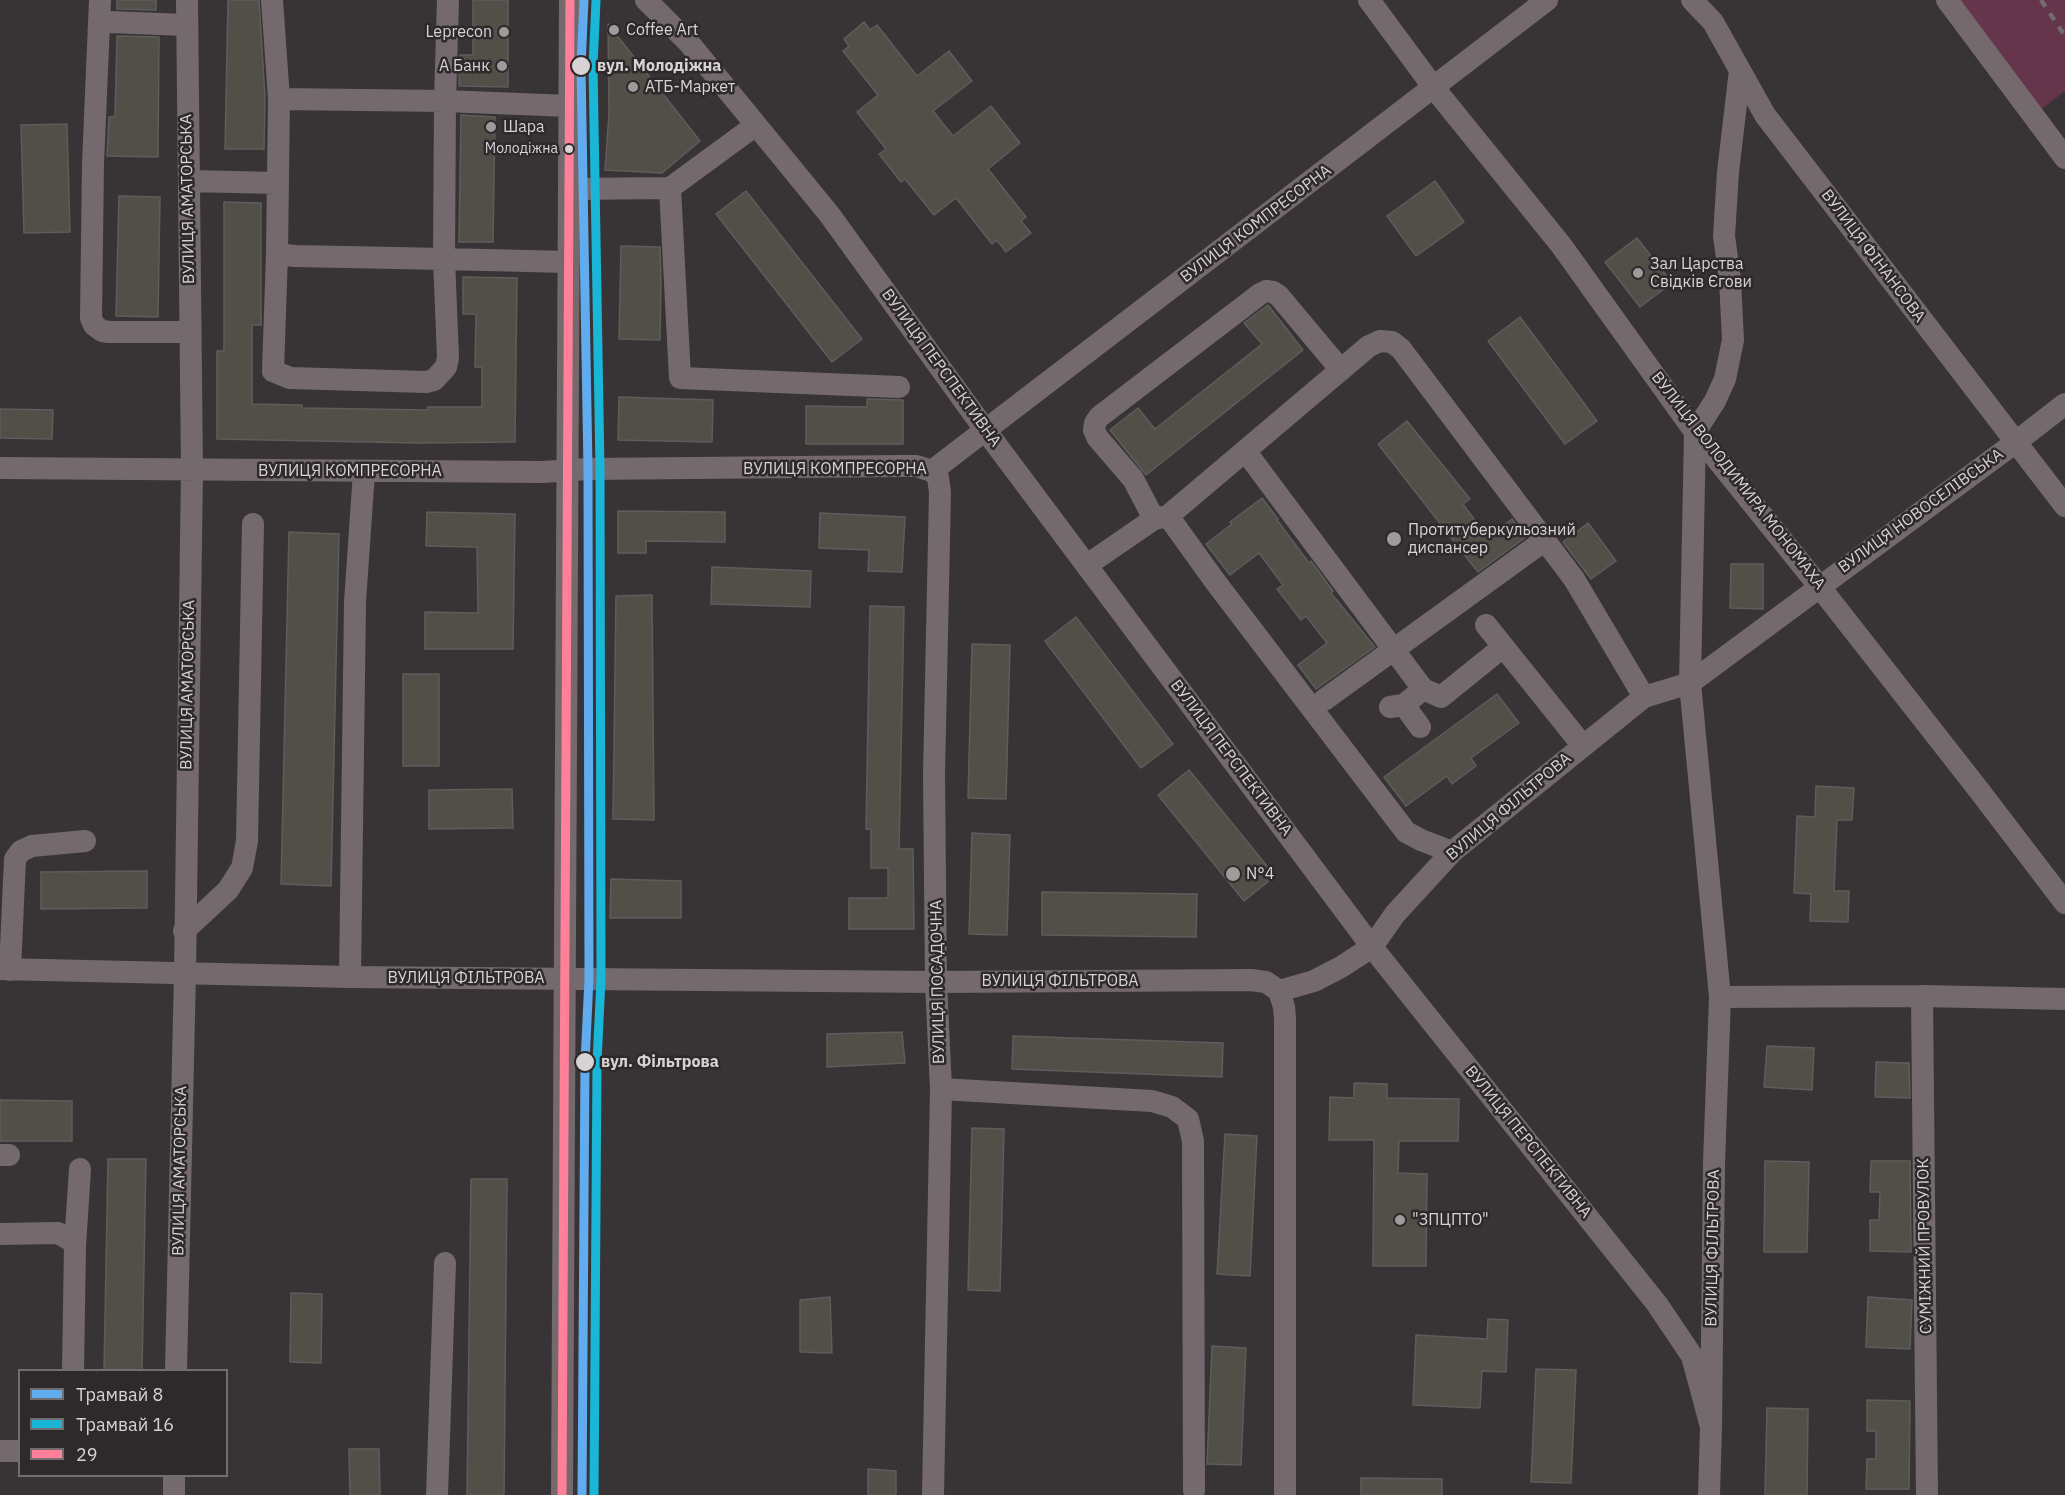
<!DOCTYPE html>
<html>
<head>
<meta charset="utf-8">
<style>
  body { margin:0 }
  #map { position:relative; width:2065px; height:1495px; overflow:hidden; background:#383436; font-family:"IBM Plex Sans",sans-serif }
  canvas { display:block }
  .legend { position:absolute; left:18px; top:1369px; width:210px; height:108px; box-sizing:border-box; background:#2e292b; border:2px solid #726d6f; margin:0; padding:8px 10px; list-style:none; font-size:18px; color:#d7d3d5 }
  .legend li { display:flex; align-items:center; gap:12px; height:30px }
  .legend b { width:30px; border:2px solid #726d6f }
</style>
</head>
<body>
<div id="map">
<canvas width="2065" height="1495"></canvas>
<ul class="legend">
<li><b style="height:8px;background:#60acee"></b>Трамвай 8</li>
<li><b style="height:8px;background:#1ab6d8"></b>Трамвай 16</li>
<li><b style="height:8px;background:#ff8098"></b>29</li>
</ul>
</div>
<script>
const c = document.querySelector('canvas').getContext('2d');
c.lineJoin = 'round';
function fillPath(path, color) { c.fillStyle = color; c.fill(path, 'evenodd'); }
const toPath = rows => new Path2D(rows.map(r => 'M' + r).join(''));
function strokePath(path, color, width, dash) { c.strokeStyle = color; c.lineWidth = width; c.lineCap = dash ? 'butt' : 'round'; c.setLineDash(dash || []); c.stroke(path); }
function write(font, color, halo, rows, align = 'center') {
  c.font = font + ' "IBM Plex Sans",sans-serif'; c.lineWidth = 5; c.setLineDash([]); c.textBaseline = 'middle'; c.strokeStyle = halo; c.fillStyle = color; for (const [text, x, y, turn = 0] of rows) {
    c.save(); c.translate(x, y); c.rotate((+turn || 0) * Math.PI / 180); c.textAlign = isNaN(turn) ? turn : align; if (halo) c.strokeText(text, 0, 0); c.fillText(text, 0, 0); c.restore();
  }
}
const green = toPath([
  [1960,0,2065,0,2065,91,2040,110]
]);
const building = toPath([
  [117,0,156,0,156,10,117,9,117,0],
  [228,0,259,0,265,97,264,149,225,149,228,0],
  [473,0,508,0,508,87,459,86,460,55,473,55,473,0],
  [864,22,870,30,877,25,917,76,949,51,972,81,933,111,953,136,991,106,1020,143,988,169,1026,217,1021,221,1031,233,1006,252,997,240,992,244,956,198,934,215,905,179,901,182,879,154,886,149,857,112,878,95,843,51,849,46,844,39,864,22],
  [608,24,700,141,662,173,605,170,609,114,608,24],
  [117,36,159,37,158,157,107,156,109,117,115,117,117,36],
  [461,115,495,117,493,242,459,242,461,115],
  [67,124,70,232,24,233,21,125,67,124],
  [1435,181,1464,222,1416,256,1387,216,1435,181],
  [746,191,862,339,832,362,716,214,746,191],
  [119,196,160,197,158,317,116,316,119,196],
  [224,202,261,203,261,325,252,325,252,404,302,405,302,408,428,410,428,407,482,407,482,367,475,367,476,314,463,314,463,277,517,278,515,442,419,443,217,439,217,351,224,351,224,202],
  [1637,238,1672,283,1640,307,1605,262,1637,238],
  [621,246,660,247,661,282,660,340,619,339,621,246],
  [1268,305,1303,350,1146,475,1110,430,1138,408,1155,429,1262,344,1244,323,1268,305],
  [1520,317,1597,421,1565,444,1488,341,1520,317],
  [619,397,713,400,712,442,618,440,619,397],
  [867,399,903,400,903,444,806,444,806,406,867,407,867,399],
  [0,409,53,410,52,439,0,438,0,409],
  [1407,421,1470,499,1463,504,1487,537,1512,519,1526,537,1478,572,1378,444,1407,421],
  [1262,498,1278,519,1277,520,1309,563,1311,561,1333,591,1331,593,1375,647,1316,689,1298,665,1327,643,1306,616,1301,620,1277,589,1283,585,1259,553,1230,575,1206,544,1232,524,1230,522,1262,498],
  [618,511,725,512,725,542,646,541,646,553,618,553,618,511],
  [427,512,515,514,513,649,425,649,425,612,478,613,477,547,426,546,427,512],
  [820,513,905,517,902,572,868,571,869,550,819,548,820,513],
  [1588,523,1616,561,1591,579,1563,542,1588,523],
  [289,532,339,534,331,886,281,884,289,532],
  [1731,564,1763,564,1763,609,1730,608,1731,564],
  [712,567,811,571,810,607,711,604,712,567],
  [652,595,654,820,613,819,616,596,652,595],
  [870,606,904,607,899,849,913,849,914,929,849,929,849,898,888,898,888,868,871,868,871,829,866,829,870,606],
  [1076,617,1173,744,1141,768,1045,641,1076,617],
  [972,644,1010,645,1006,799,968,798,972,644],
  [403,674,439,674,439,766,403,766,403,674],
  [1497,694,1519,723,1471,758,1476,766,1452,784,1447,776,1406,806,1384,777,1497,694],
  [1189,770,1275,876,1244,901,1158,795,1189,770],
  [1816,786,1854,788,1852,820,1837,820,1834,891,1849,891,1848,922,1810,921,1811,894,1794,893,1797,816,1815,817,1816,786],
  [512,789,513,828,429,829,429,790,512,789],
  [972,833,1010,835,1007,935,969,934,972,833],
  [147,871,147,908,41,909,41,872,147,871],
  [611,879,681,881,681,918,610,918,611,879],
  [1042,892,1197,894,1196,937,1042,935,1042,892],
  [902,1032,905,1063,827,1067,827,1034,902,1032],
  [1013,1036,1223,1043,1222,1077,1012,1069,1013,1036],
  [1767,1046,1814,1048,1812,1090,1764,1087,1767,1046],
  [1876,1062,1909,1063,1910,1098,1875,1097,1876,1062],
  [1354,1083,1387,1084,1387,1098,1459,1099,1458,1141,1399,1141,1398,1173,1427,1174,1426,1266,1373,1266,1374,1140,1329,1140,1330,1097,1354,1098,1354,1083],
  [0,1100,72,1101,72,1141,0,1141,0,1100],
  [972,1128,1004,1129,1000,1291,968,1290,972,1128],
  [1225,1134,1257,1136,1250,1276,1217,1274,1225,1134],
  [108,1159,146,1159,142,1371,104,1371,108,1159],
  [1765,1161,1809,1162,1807,1252,1764,1252,1765,1161],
  [1871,1161,1910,1161,1911,1252,1870,1251,1870,1220,1879,1220,1880,1192,1870,1192,1871,1161],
  [471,1179,507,1179,504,1495,467,1495,471,1179],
  [291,1293,322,1294,321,1363,290,1362,291,1293],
  [830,1297,832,1353,800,1352,800,1300,830,1297],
  [1868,1297,1912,1300,1910,1349,1866,1347,1868,1297],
  [1488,1319,1508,1320,1506,1372,1482,1371,1480,1408,1413,1405,1416,1335,1487,1339,1488,1319],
  [1212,1346,1246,1348,1241,1465,1207,1464,1212,1346],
  [1536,1369,1576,1370,1571,1483,1531,1482,1536,1369],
  [1867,1400,1910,1401,1909,1489,1866,1489,1867,1459,1876,1459,1876,1431,1867,1431,1867,1400],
  [1767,1408,1808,1409,1807,1495,1765,1495,1767,1408],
  [349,1449,379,1449,380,1495,350,1495,349,1449],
  [868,1469,896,1471,896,1495,868,1495,868,1469],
  [1361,1478,1442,1479,1442,1495,1361,1495,1361,1478]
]);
const minor = toPath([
  [100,0,93,164,91,318,94,325,102,331,109,332,190,332],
  [272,0,279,99],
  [448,0,445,101,569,106],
  [646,0,689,43,829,214,986,431,1372,947,1657,1304,1692,1356,1711,1427,1709,1495],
  [1369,0,1434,88,1561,245,1695,432,1819,586,1978,789,2065,903],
  [1692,0,1713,22,1765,115,2065,506],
  [1947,0,2065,158],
  [101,26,103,23,109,22,186,25],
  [189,181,278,183],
  [670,188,680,378,899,387],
  [569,189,670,188,756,125],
  [277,254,279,99,445,101,444,259,448,358,446,367,434,380,426,382,290,378,273,371,277,254,295,256,444,259,569,262],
  [1695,432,1715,401,1725,379,1733,340,1730,280,1724,236,1728,172,1740,70],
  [1246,452,1423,689,1441,697,1493,655],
  [0,468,543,472,588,469,903,466,916,466,932,471,1547,0],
  [932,471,938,477,940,492,934,775,936,982,941,1089,933,1495],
  [1168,516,1369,346,1380,341,1392,342,1401,349,1574,579,1644,697],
  [1154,519,1133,479,1097,437,1094,430,1095,423,1099,417,1260,294,1266,291,1273,292,1279,296,1341,370],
  [1087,565,1154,519,1168,516,1217,584,1406,832,1421,840,1452,852],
  [1486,625,1583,746],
  [1690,683,2016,442,2065,404],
  [1690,683,1695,432],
  [1324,700,1545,540],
  [1404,705,1420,727],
  [1390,707,1404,705,1423,689],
  [184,931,228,890,242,868,247,841,253,524],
  [0,969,350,977,936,982,1251,980,1266,982,1279,991,1314,981,1341,967,1372,947,1395,914,1452,852,1644,697,1690,683,1720,997,1714,1163,1711,1427],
  [10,970,15,859,21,851,32,846,85,841],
  [350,977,355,602,364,472],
  [1279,991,1284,1007,1285,1019,1285,1495],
  [1922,996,1927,1495],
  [1720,997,1922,996,2065,999],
  [941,1089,1152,1101,1172,1107,1188,1119,1193,1141,1194,1490],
  [0,1155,9,1155],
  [0,1234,58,1233,72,1241,75,1246,73,1370],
  [75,1246,80,1169],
  [176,1370,185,972,192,470,187,0],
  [0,1451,20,1451],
  [174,1495,174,1476],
  [437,1495,445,1263],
  [562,1495,570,0]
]);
const rail = toPath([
  [2041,0,2065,36]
]);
const bus1 = toPath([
  [562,1495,570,0]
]);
const tram1 = toPath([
  [582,1495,585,1062,589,979,588,469,581,66,584,0]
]);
const tram2 = toPath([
  [594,1495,597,1062,601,979,600,469,593,66,596,1]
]);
const markers = [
  [614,30,6,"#9f9b9d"],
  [504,32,6,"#9f9b9d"],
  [502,66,6,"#9f9b9d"],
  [581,66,10,"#d7d3d5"],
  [633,87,6,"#9f9b9d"],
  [491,127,6,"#9f9b9d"],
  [569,149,5,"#d7d3d5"],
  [1638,273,6,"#9f9b9d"],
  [1394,539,8,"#9f9b9d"],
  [1233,874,8,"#9f9b9d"],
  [585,1062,10,"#d7d3d5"],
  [1400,1220,6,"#9f9b9d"]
];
const busNames = [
  ["Молодіжна",558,149]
];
const poiNames = [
  ["Coffee Art",626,30],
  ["Leprecon",492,32,"right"],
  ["А Банк",490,66,"right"],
  ["АТБ-Маркет",645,87],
  ["Шара",503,127],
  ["Зал Царства",1650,264],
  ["Свідків Єгови",1650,282],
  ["Протитуберкульозний",1408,530],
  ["диспансер",1408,548],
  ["N°4",1246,874],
  ["\"ЗПЦПТО\"",1412,1220]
];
const stopNames = [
  ["вул. Молодіжна",597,66],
  ["вул. Фільтрова",601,1062]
];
const streetNames = [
  ["ВУЛИЦЯ АМАТОРСЬКА",188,199,-91],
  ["ВУЛИЦЯ КОМПРЕСОРНА",1256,224,-37],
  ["ВУЛИЦЯ ФІНАНСОВА",1873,256,53],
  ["ВУЛИЦЯ ПЕРСПЕКТИВНА",941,368,54],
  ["ВУЛИЦЯ КОМПРЕСОРНА",835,469],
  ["ВУЛИЦЯ КОМПРЕСОРНА",350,471],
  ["ВУЛИЦЯ ВОЛОДИМИРА МОНОМАХА",1738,481,52],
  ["ВУЛИЦЯ НОВОСЕЛІВСЬКА",1921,511,-36],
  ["ВУЛИЦЯ АМАТОРСЬКА",188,685,-89],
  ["ВУЛИЦЯ ПЕРСПЕКТИВНА",1231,758,53],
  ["ВУЛИЦЯ ФІЛЬТРОВА",1509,807,-40],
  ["ВУЛИЦЯ ФІЛЬТРОВА",466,978],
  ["ВУЛИЦЯ ФІЛЬТРОВА",1060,981],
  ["ВУЛИЦЯ ПОСАДОЧНА",938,982,-91],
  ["ВУЛИЦЯ ПЕРСПЕКТИВНА",1528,1142,51],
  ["ВУЛИЦЯ АМАТОРСЬКА",180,1171,-89],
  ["СУМІЖНИЙ ПРОВУЛОК",1925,1246,-91],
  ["ВУЛИЦЯ ФІЛЬТРОВА",1713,1248,-89]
];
fillPath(green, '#65354b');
fillPath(building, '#514f47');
strokePath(building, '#5e5d5c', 1.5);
strokePath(minor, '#746a6e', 22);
strokePath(rail, '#736b6e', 4.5, [8, 8]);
strokePath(bus1, '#ff8098', 9);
strokePath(tram1, '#60acee', 9);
strokePath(tram2, '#1ab6d8', 9);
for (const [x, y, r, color] of markers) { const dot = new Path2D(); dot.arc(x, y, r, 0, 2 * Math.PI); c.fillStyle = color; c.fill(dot); strokePath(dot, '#2e292b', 2); }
write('14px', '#d7d3d5', '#2e292b', busNames, 'right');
write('16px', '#d7d3d5', '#2e292b', poiNames, 'left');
write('bold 16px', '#d7d3d5', '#2e292b', stopNames, 'left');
write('16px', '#d7d3d5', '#2e292b', streetNames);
</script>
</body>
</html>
